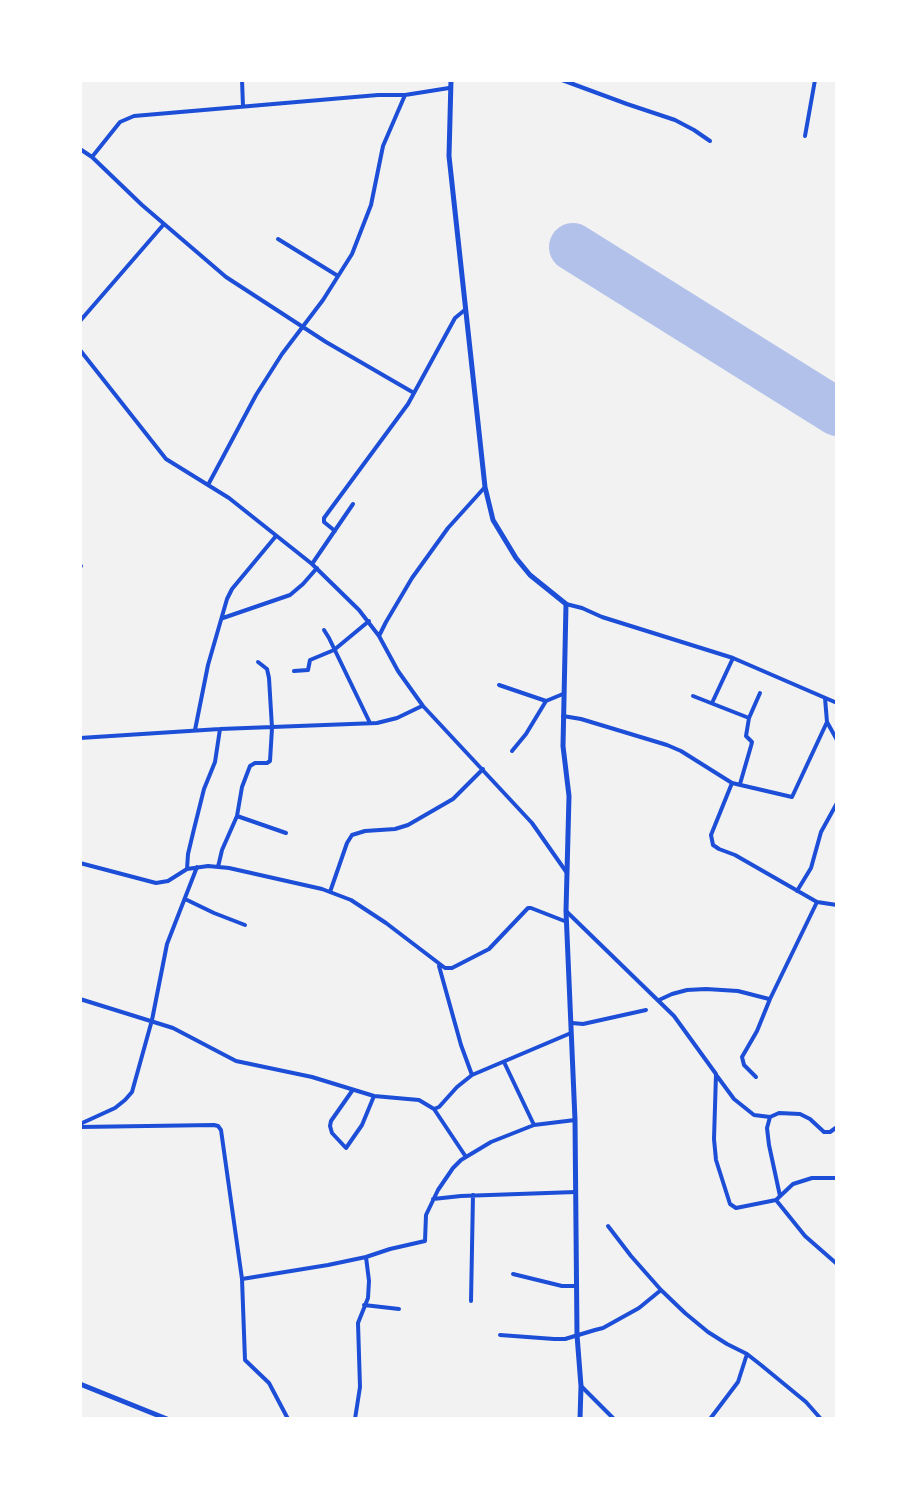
<!DOCTYPE html>
<html>
<head>
<meta charset="utf-8">
<style>
  body { margin:0 }
  #map { position:relative; width:917px; height:1499px; overflow:hidden; background:#f2f2f2; font-family:"Alegreya Sans",sans-serif }
  canvas { display:block }
  .frame { position:absolute; inset:0; border:82px solid #fff; pointer-events:none }
</style>
</head>
<body>
<div id="map">
<canvas width="917" height="1499"></canvas>
<div class="frame"></div>
</div>
<script>
const c = document.querySelector('canvas').getContext('2d');
c.lineJoin = 'round';
const toPath = rows => new Path2D(rows.map(r => 'M' + r).join(''));
function strokePath(path, color, width, dash) { c.strokeStyle = color; c.lineWidth = width; c.lineCap = dash ? 'butt' : 'round'; c.setLineDash(dash || []); c.stroke(path); }
const runway = toPath([
  [573,247,837,412]
]);
const minor = toPath([
  [242,80,243,106],
  [562,80,627,104,675,120,694,130,710,141],
  [805,136,815,80],
  [80,149,92,157,142,205,226,277,326,342,414,393],
  [92,157,120,122,134,116,378,95,405,95,449,88],
  [278,239,338,276],
  [80,321,164,224],
  [80,350,166,459,229,498,312,564,359,610,379,636,398,671,423,706,532,823,567,873],
  [208,485,256,395,282,354,323,300,352,254,371,205,383,146,405,95],
  [335,531,324,522,324,518,408,404,455,318,466,309],
  [312,564,353,504],
  [80,566,81,566],
  [566,604,582,608,602,617,733,658,837,703],
  [223,618,290,595,303,584,317,568],
  [324,630,329,638,370,723],
  [379,636,386,622,412,578,448,528,485,487],
  [294,671,308,670,310,660,334,650,369,621],
  [499,685,546,701,563,694],
  [693,696,749,718],
  [825,698,827,722,837,740],
  [712,703,733,658],
  [563,716,581,719,667,745,681,751,732,783,711,835,713,845,719,849,735,855,817,902,837,905],
  [195,730,208,665,227,599,232,589,276,536],
  [80,738,220,729,377,723,397,718,422,706],
  [512,751,526,734,546,701],
  [732,783,792,797,827,722],
  [740,784,751,746,752,742,746,736,749,718,760,693],
  [237,816,286,833],
  [80,863,156,883,168,881,187,869,208,866,229,868,322,889,351,900,386,923,445,968,452,968,489,949,528,908,531,908,567,922],
  [218,867,222,850,237,816,242,787,250,766,255,763,267,763,270,761,272,728,269,678,267,669,258,662],
  [187,869,188,854,194,829,204,789,215,762,220,729],
  [797,891,811,868,821,832,837,803],
  [330,892,347,843,352,835,365,831,395,829,408,825,453,799,483,769],
  [185,899,214,913,245,925],
  [566,911,674,1016,716,1074,714,1139,716,1160,730,1204,736,1208,776,1200,793,1184,812,1178,837,1178],
  [439,966,461,1045,472,1075],
  [80,999,173,1028,236,1061,312,1077,374,1096,419,1100,434,1109,439,1107,457,1087,472,1075,571,1033],
  [659,1000,672,994,687,990,706,989,738,991,769,999],
  [572,1023,583,1024,646,1010],
  [504,1062,534,1125],
  [717,1076,734,1099,754,1115,770,1117,779,1113,800,1114,810,1119,824,1132,830,1132,837,1127],
  [756,1077,744,1065,742,1057,757,1031,770,999,817,902],
  [352,1091,331,1121,330,1126,332,1133,346,1148,362,1125,374,1096],
  [434,1109,466,1157],
  [770,1117,767,1128,769,1145,780,1196],
  [80,1124,115,1108,125,1100,132,1092,152,1020,167,944,197,867],
  [80,1127,214,1125,218,1126,221,1130,242,1279,245,1360,269,1383,288,1419],
  [433,1199,461,1196,576,1192],
  [776,1200,805,1236,837,1264],
  [608,1226,631,1256,661,1290],
  [513,1274,562,1286,577,1286],
  [242,1279,328,1265,366,1257],
  [471,1301,473,1195],
  [364,1305,399,1309],
  [500,1335,554,1339,565,1339,595,1330,603,1328,639,1308,661,1290,685,1313,708,1332,727,1344,747,1354,761,1365,806,1402,821,1419],
  [582,1387,614,1419],
  [355,1419,360,1387,358,1323,368,1298,369,1281,366,1257,390,1249,425,1241,426,1215,438,1190,453,1168,461,1160,491,1142,534,1125,575,1120],
  [710,1419,738,1382,747,1354]
]);
const tertiary = toPath([
  [451,80,449,156,485,487,493,520,516,558,530,575,566,604,563,746,569,796,566,911,575,1120,577,1335,581,1386,580,1419],
  [80,1384,167,1419]
]);
strokePath(runway, '#b2c1ea', 48);
strokePath(minor, '#1d4ed8', 4);
strokePath(tertiary, '#1d4ed8', 5);
</script>
</body>
</html>
